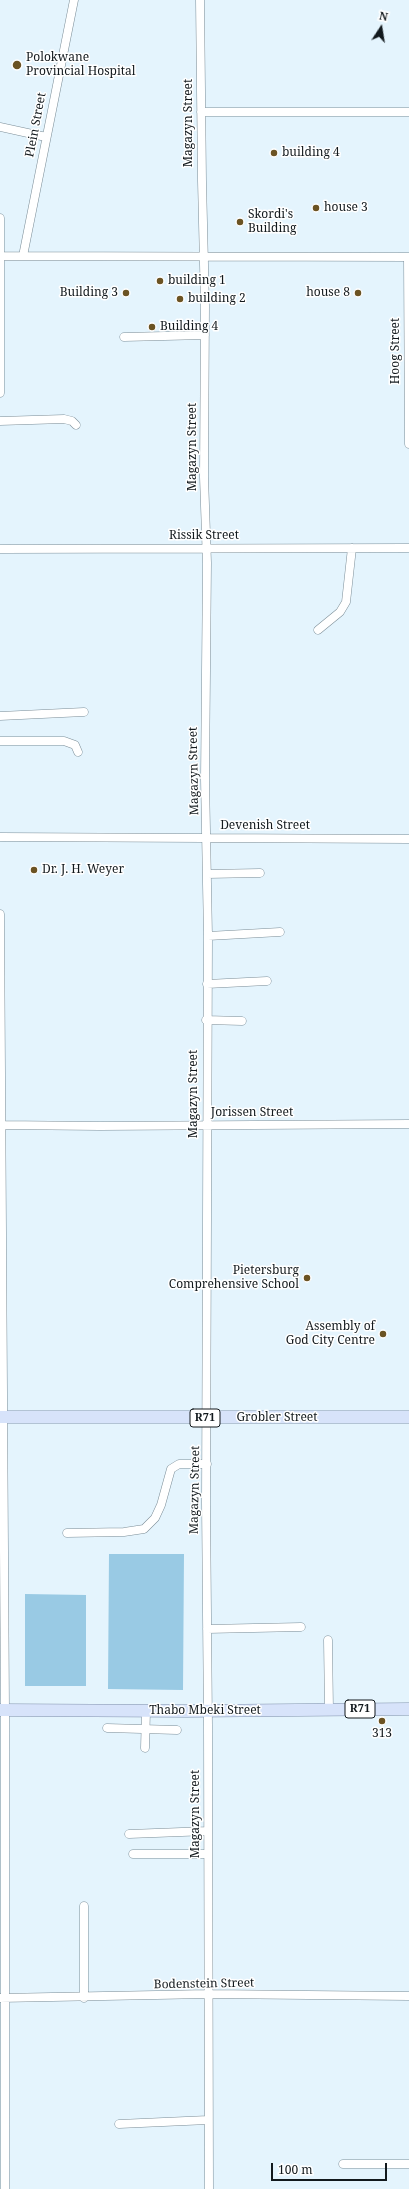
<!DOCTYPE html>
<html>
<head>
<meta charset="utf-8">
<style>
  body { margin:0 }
  #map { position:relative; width:409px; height:2189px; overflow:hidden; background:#e4f4fd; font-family:"Noto Serif",serif }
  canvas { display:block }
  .north { position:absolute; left:361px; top:8px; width:40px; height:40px; -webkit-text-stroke:3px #fff; paint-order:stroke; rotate:12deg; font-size:11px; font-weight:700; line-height:16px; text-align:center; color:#12191d }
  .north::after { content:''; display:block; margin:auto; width:14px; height:18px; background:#12191d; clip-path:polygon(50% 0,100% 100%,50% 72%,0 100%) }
  .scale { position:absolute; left:271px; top:2163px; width:116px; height:18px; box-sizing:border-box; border:2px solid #12191d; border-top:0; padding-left:5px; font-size:12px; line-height:14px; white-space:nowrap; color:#12191d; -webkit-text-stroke:3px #fff; paint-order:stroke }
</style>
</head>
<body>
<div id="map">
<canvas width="409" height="2189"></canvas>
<div class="north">N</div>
<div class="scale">100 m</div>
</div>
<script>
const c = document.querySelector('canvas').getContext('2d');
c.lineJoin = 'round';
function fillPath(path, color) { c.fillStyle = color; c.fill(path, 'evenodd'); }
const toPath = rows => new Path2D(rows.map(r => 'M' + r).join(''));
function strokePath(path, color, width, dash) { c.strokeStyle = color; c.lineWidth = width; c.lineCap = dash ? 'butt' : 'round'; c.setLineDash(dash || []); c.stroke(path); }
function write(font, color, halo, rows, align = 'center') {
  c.font = font + ' "Noto Serif",serif'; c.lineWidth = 3; c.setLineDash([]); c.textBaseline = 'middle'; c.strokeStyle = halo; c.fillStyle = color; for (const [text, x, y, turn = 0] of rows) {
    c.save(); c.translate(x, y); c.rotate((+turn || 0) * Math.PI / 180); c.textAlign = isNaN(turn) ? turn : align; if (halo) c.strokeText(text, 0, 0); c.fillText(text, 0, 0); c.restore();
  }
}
const green = toPath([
  [109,1554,184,1554,183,1690,108,1689],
  [25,1594,86,1595,86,1686,25,1686]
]);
const street = toPath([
  [200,0,202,181,205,306,204,477,207,563,205,779,208,936,206,1503,208,1726,209,2189],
  [201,112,409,112],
  [0,127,46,137],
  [0,218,0,393],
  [0,256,409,257],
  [23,256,74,0],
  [408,257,409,444],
  [124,337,205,335],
  [0,421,64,419,72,421,76,425],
  [0,549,409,548],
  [318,630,340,612,346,602,352,548],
  [0,716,84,712],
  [0,741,64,741,75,745,78,752],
  [0,837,409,839],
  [207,874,260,873],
  [0,914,5,1710,5,2189],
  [208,936,280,932],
  [207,984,267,981],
  [206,1020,242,1021],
  [0,1125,100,1126,409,1124],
  [67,1533,124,1532,144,1529,155,1518,161,1505,171,1469,179,1464,207,1464],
  [207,1629,301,1627],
  [328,1640,329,1710],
  [107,1728,177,1730],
  [145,1748,146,1711],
  [129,1834,208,1831],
  [133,1854,208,1854],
  [84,1906,84,1998],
  [0,1998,208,1994,409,1996],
  [119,2124,208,2120],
  [343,2164,409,2164]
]);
const primary = toPath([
  [0,1417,409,1417],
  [0,1710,187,1711,409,1709]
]);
const markers = [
  [17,65,5,"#6b5323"],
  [274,153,4,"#6b5323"],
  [316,208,4,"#6b5323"],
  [240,222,4,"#6b5323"],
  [160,281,4,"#6b5323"],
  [126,293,4,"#6b5323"],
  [358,293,4,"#6b5323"],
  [180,299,4,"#6b5323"],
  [152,327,4,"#6b5323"],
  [34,870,4,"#6b5323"],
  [307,1278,4,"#6b5323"],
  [383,1334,4,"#6b5323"],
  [382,1721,4,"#6b5323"]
];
const shields = [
  [205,1418,30],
  [360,1709,30]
];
const shieldNames = [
  ["R71",205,1418],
  ["R71",360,1709]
];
const poiNames = [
  ["Polokwane",26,58],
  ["Provincial Hospital",26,72],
  ["building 4",282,153],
  ["house 3",324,208],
  ["Skordi's",248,215],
  ["Building",248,229],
  ["building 1",168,281],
  ["Building 3",118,293,"right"],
  ["house 8",350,293,"right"],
  ["building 2",188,299],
  ["Building 4",160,327],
  ["Dr. J. H. Weyer",42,870],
  ["Pietersburg",299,1271,"right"],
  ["Comprehensive School",299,1285,"right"],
  ["Assembly of",375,1327,"right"],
  ["God City Centre",375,1341,"right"],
  ["313",382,1734,"center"]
];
const streetNames = [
  ["Magazyn Street",189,123,-90],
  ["Plein Street",36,125,-79],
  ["Hoog Street",396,351,-90],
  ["Magazyn Street",193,447,-90],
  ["Rissik Street",204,536],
  ["Magazyn Street",194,771,-91],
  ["Devenish Street",265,826],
  ["Magazyn Street",194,1094,-90],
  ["Jorissen Street",252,1113],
  ["Grobler Street",277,1418],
  ["Magazyn Street",195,1490,-89],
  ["Thabo Mbeki Street",205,1711],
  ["Magazyn Street",196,1814,-90],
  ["Bodenstein Street",204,1984,-1]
];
fillPath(green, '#99cae4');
strokePath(street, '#7b8d97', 9);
strokePath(primary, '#8091ab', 13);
strokePath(street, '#fff', 8);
strokePath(primary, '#d7e3fa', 12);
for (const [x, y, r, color] of markers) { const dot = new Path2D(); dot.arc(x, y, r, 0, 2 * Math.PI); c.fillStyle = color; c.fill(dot); strokePath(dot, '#fff', 1.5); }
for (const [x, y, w] of shields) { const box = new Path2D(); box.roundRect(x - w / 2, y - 9, w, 18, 3); c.fillStyle = '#fff'; c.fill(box); strokePath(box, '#12191d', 1); }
write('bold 11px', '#12191d', null, shieldNames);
write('12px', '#12191d', '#fff', poiNames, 'left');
write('12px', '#12191d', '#fff', streetNames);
</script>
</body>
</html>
